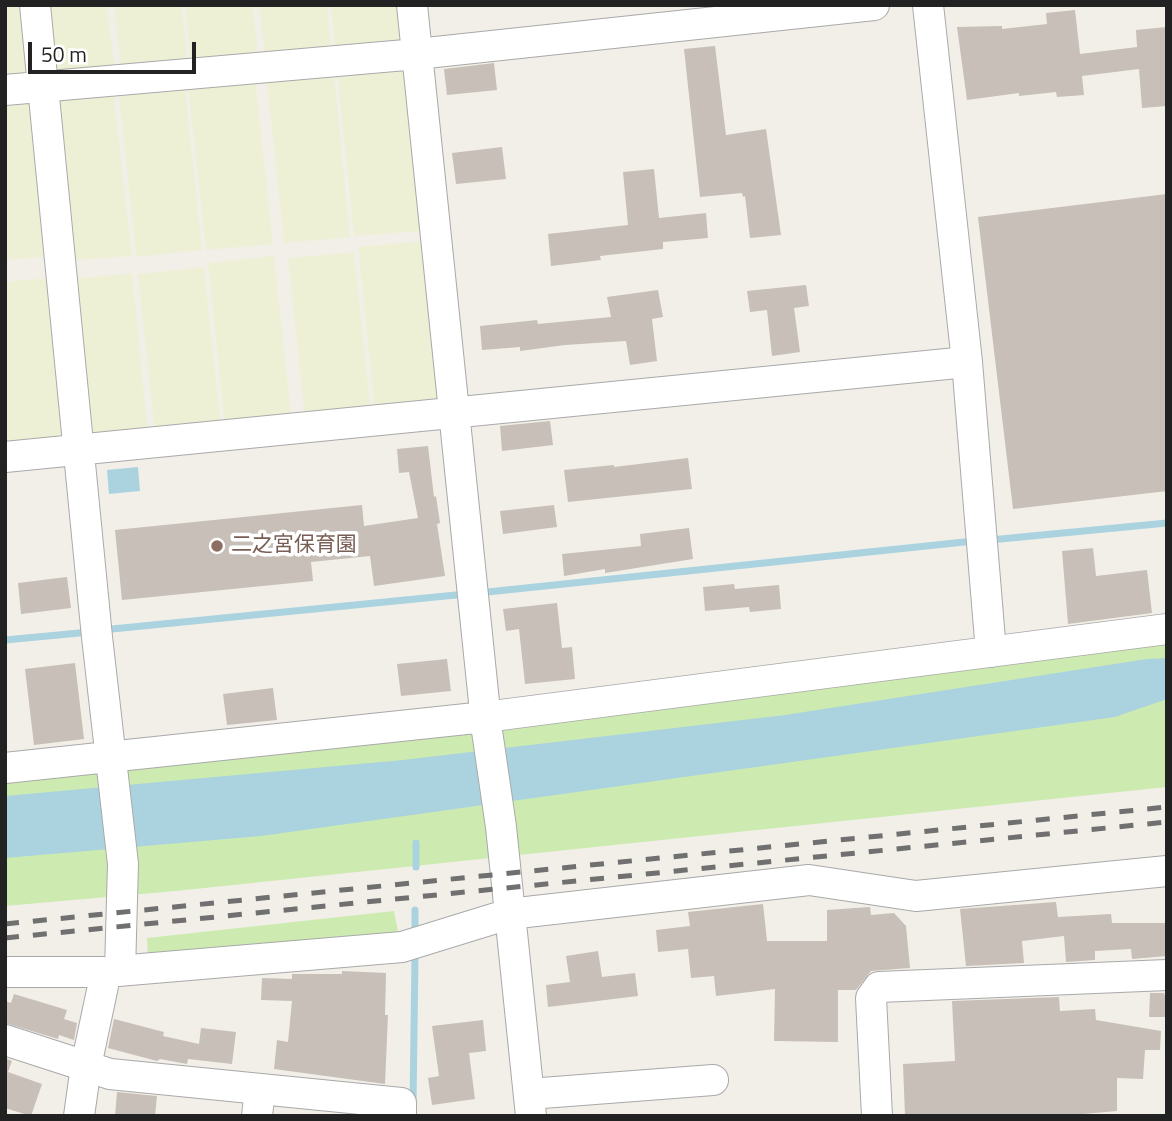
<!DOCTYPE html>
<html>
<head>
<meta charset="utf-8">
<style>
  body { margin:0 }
  #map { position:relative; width:1172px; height:1121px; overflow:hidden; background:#f2efe9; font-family:"Titillium Web",sans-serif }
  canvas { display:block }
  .frame { position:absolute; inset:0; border:7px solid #222; pointer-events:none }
  .scale { position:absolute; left:28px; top:42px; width:168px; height:32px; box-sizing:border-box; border:4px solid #222; border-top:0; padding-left:9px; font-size:21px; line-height:24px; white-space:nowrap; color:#222; -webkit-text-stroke:5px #fff; paint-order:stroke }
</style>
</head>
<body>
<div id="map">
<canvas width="1172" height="1121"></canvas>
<div class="frame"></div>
<div class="scale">50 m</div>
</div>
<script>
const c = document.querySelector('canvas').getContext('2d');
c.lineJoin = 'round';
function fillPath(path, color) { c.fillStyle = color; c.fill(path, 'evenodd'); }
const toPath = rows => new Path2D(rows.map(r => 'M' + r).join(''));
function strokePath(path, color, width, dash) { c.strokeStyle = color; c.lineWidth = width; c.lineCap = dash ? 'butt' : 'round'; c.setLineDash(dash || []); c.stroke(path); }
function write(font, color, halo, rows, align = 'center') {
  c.font = font + ' "Titillium Web","Noto Sans JP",sans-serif'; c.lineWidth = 7; c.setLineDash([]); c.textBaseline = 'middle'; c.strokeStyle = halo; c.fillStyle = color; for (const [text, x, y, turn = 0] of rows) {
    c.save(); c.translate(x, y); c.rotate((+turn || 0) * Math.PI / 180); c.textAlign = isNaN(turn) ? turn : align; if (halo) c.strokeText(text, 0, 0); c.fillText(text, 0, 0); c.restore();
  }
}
const farmland = toPath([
  [5,5,36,5,44,81,5,85],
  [40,5,107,5,115,75,48,80],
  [114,5,182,5,188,70,122,76],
  [185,5,253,5,259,64,192,69],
  [259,5,327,5,332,56,266,63],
  [331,5,398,5,403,50,336,56],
  [403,64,421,231,354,236,337,71],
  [334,76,350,237,284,243,267,82],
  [255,78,273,244,206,250,188,84],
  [113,89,132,256,65,261,47,96],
  [185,89,202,250,136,257,119,96],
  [34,90,52,256,5,260,5,92],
  [424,241,442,407,375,412,358,247],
  [354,252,371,413,305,420,288,258],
  [274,256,292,423,225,428,208,263],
  [204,267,221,428,155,435,138,274],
  [132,273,148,434,82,441,65,280],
  [48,278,66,444,5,449,5,282]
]);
const grass = toPath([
  [1167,633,1167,787,176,891,5,906,5,768],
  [394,911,399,936,148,959,147,938]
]);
const water = toPath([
  [138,467,140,491,109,494,107,470],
  [1167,658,1167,699,1115,717,261,836,5,858,5,796,403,760,785,715,1147,659]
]);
const stream = toPath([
  [990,540,1167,523],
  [478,593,974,541],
  [102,630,466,594],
  [5,640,90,632],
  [416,867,416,843],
  [415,927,415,910],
  [413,1105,415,956]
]);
const building = toPath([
  [1075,10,1080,54,1137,47,1136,30,1167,27,1167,106,1142,108,1139,69,1082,76,1084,95,1057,97,1056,92,1019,96,1019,93,967,100,957,27,1002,26,1002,29,1047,24,1046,13],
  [715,46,726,135,766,129,781,235,750,238,745,196,743,197,742,193,700,197,684,49],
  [494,63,497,90,447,95,444,69],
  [502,147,506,179,456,184,452,153],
  [654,169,659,218,706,213,708,238,663,242,663,249,600,256,601,260,551,266,548,234,628,225,623,172],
  [1167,194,1167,491,1013,509,978,217],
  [806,285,809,306,794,308,800,352,772,356,767,310,750,312,747,291],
  [658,290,663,317,652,319,657,361,630,365,626,341,565,345,520,351,520,347,482,350,480,326,537,320,538,324,611,317,607,297],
  [550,421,553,445,502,451,500,426],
  [428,446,434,497,436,496,440,523,437,524,445,576,374,586,370,556,311,562,313,581,122,600,115,530,362,505,364,526,418,518,409,472,399,473,397,449],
  [688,458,692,489,568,502,564,470,614,465,614,467],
  [554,505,557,527,503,534,500,511],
  [689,528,693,559,605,573,605,569,564,576,562,554,641,546,640,534],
  [1093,548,1096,576,1147,570,1152,613,1068,624,1062,551],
  [67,577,71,608,21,614,18,583],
  [734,584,735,589,779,585,781,609,750,612,749,607,705,611,703,587],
  [557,603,562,648,572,647,575,679,525,684,519,629,506,631,503,609],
  [447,659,451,691,401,696,397,664],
  [75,663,84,739,34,745,25,669],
  [273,688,277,720,227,725,223,694],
  [1056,902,1058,917,1111,914,1112,923,1167,923,1167,956,1132,959,1131,949,1095,951,1095,960,1066,962,1064,936,1022,941,1024,963,966,966,960,909],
  [763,904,767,941,827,941,827,910,870,907,871,915,894,913,906,926,910,968,871,971,856,990,838,990,838,1042,774,1041,775,989,716,996,714,976,691,978,688,949,658,952,656,930,690,926,688,912],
  [598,951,602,977,635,973,638,996,548,1007,546,985,570,982,566,956],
  [342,971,386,973,385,1015,388,1015,385,1084,274,1069,277,1040,288,1042,292,1001,261,1000,262,978,292,979,292,974,342,974],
  [1150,993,1164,993,1167,1001,1167,1017,1149,1017],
  [14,994,67,1010,64,1019,77,1023,74,1040,59,1035,58,1039,5,1023,5,1001,11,1003],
  [1059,997,1060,1011,1095,1009,1096,1020,1161,1031,1160,1050,1145,1050,1143,1079,1117,1078,1117,1111,1061,1116,905,1116,903,1064,955,1061,952,1001],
  [114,1019,164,1032,163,1036,199,1044,201,1028,236,1032,232,1064,188,1059,187,1064,160,1059,157,1061,108,1048],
  [483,1020,486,1051,469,1053,475,1099,432,1105,428,1078,439,1076,432,1026],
  [5,1058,12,1061,8,1072,42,1084,31,1116,5,1108],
  [117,1092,157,1096,155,1116,115,1116]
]);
const minor = toPath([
  [35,5,97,637,123,864,120,971],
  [412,5,487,731,501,827,531,1116],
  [928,5,967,362,991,652],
  [5,90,417,54,874,5],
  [5,457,967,362],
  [5,768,485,717,1167,629],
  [5,972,106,972,402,947,509,914,809,880,916,896,1167,871],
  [5,1040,110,1074,401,1103,401,1116],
  [529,1094,713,1080],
  [79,1116,86,1066,106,972],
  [257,1116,260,1089],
  [877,1116,871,998,879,987,1167,975]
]);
const rail = toPath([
  [5,924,1167,807],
  [5,938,1167,822]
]);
const markers = [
  [217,546,7,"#8d6e63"]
];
const educationNames = [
  ["二之宮保育園",231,546]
];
fillPath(farmland, '#eef0d5');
fillPath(grass, '#cdebb0');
fillPath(water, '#aad3df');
strokePath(stream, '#aad3df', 7);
fillPath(building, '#c7bfb8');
strokePath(minor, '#a9a9a9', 32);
strokePath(minor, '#fff', 30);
strokePath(rail, '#707070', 5, [14, 14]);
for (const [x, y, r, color] of markers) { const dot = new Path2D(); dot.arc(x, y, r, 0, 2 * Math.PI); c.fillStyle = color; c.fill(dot); strokePath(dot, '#fff', 2.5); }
write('21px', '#785e54', '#fff', educationNames, 'left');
</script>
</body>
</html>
